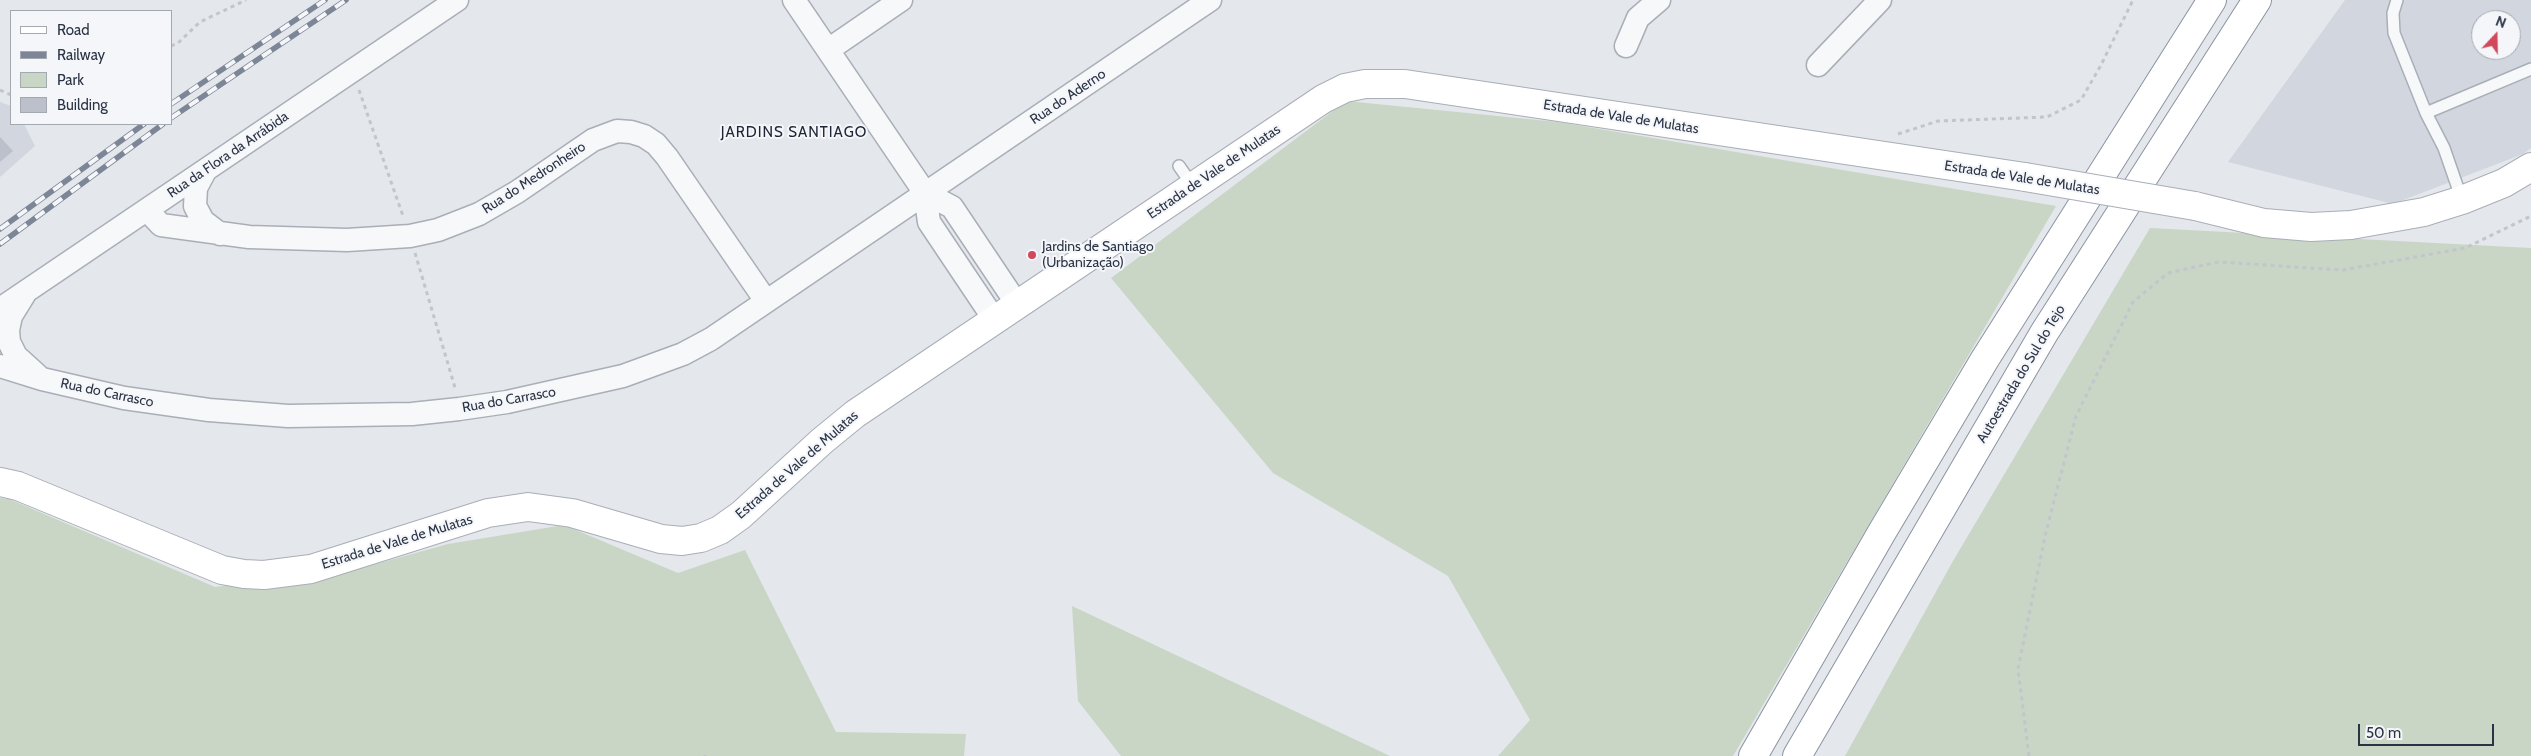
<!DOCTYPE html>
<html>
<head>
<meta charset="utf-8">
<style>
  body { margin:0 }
  #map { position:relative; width:2531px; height:756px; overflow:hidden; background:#e4e7ec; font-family:Cabin,sans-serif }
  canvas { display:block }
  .legend { position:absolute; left:10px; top:10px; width:162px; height:115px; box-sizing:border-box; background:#f4f6f9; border:1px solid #a4a8b1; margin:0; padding:6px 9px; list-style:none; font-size:15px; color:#2b3445 }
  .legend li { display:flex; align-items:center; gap:10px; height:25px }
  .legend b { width:25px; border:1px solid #a4a8b1 }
  .north { position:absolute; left:2471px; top:10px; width:50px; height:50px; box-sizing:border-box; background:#f4f6f9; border:1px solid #a4a8b1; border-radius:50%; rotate:21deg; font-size:14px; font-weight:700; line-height:20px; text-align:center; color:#2b3445 }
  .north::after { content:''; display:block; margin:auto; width:18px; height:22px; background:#d1495b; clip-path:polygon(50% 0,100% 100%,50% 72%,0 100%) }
  .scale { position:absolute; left:2358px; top:724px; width:136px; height:22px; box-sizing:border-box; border:2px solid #2b3445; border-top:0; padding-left:6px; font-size:15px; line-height:18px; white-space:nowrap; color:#2b3445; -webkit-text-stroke:4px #f4f6f9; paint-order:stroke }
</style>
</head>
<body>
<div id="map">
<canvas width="2531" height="756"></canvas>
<ul class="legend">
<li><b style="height:6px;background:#fff"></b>Road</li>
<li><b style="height:6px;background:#7d8696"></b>Railway</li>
<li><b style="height:14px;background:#c9d6c5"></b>Park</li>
<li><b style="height:14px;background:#bbc0ca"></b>Building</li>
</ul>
<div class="north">N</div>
<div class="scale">50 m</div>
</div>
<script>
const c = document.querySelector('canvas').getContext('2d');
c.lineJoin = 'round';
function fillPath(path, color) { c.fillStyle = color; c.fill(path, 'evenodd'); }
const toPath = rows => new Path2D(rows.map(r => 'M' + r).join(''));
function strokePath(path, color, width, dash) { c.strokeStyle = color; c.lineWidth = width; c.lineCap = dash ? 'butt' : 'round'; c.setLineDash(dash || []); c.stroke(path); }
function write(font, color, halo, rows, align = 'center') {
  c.font = font + ' Cabin,sans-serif'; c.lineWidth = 4; c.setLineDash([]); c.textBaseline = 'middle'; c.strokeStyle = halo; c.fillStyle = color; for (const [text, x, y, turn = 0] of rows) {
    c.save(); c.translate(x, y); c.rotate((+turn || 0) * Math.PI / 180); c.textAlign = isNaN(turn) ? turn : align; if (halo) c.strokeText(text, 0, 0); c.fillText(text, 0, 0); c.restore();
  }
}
const built = toPath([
  [2345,0,2531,0,2531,148,2523,154,2393,204,2228,162],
  [2481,20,2511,20,2511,50,2481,50],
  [0,102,11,106,11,124,24,124,35,146,0,177]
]);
const green = toPath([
  [1346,101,1558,122,2056,206,1733,756,1498,756,1530,720,1448,576,1273,473,1111,278],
  [2150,228,2531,248,2531,756,1845,756,1953,561],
  [0,498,9,499,215,587,358,569,448,544,564,525,678,573,745,550,836,732,966,734,964,756,0,756],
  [1072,606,1390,756,1121,756,1078,701]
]);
const building = toPath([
  [0,137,13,151,0,162]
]);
const path = toPath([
  [171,46,178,43,200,22,246,0],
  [0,90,11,95],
  [359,90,403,216],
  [1898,134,1938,121,2047,117,2081,100,2101,65,2133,0],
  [415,253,456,391],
  [705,755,705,756],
  [2029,756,2018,669,2046,532,2076,416,2133,302,2168,273,2218,262,2343,270,2465,248,2531,216]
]);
const lane = toPath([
  [2397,0,2393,13,2394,33,2426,113,2444,148,2462,200],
  [2426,113,2531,69],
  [1179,166,1193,186]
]);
const street = toPath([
  [794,0,925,193,929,222,994,319],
  [1626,46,1638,18,1659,0],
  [828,50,901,0],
  [1818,65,1880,0],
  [205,171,196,188,195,206,203,221,220,234],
  [925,193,952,207,1017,304],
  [147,210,161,225,249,237,347,240,410,236,438,230,479,214,517,192,593,140,617,131,631,132,644,136,656,144,667,157,766,301],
  [24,295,11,316,8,330,9,342,16,356,37,375],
  [0,309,457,0],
  [0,366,42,379,124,398,209,410,288,416,412,414,459,409,507,402,623,376,683,354,711,339,1210,0]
]);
const secondary = toPath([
  [2195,206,2264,223,2311,227,2351,225,2424,212,2462,200,2504,183,2531,167],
  [0,482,18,486,222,570,244,574,264,575,311,569,488,513,528,507,572,513,661,539,682,541,701,538,720,530,741,515,822,441,855,414,1323,99,1345,88,1365,84,1405,84,2025,177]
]);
const highway = toPath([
  [1753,756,1882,532,1985,359,2212,0],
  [1797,756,2044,333,2257,0]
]);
const rail = toPath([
  [171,104,325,0],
  [171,118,346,0],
  [0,229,144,124],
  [0,244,163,124]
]);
const secondaryBridge = toPath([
  [2025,177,2195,206]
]);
const markers = [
  [1032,255,5,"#d1495b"]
];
const streetNames = [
  ["Rua do Aderno",1068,97,-34],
  ["Estrada de Vale de Mulatas",1621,117,9],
  ["Rua da Flora da Arrábida",228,155,-34],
  ["Estrada de Vale de Mulatas",1214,172,-34],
  ["Rua do Medronheiro",534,178,-33],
  ["Estrada de Vale de Mulatas",2022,178,9],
  ["Autoestrada do Sul do Tejo",2021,374,-59],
  ["Rua do Carrasco",107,393,12],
  ["Rua do Carrasco",509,400,-10],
  ["Estrada de Vale de Mulatas",797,465,-41],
  ["Estrada de Vale de Mulatas",397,542,-17]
];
const poiNames = [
  ["Jardins de Santiago",1042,247],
  ["(Urbanização)",1042,263]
];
const neighbourhoodNames = [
  ["JARDINS SANTIAGO",794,133]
];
fillPath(built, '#d2d6de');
fillPath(green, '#c9d6c5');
fillPath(building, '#bbc0ca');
strokePath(lane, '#a9aeb7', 14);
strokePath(street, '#a9aeb7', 25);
strokePath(secondary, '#a9aeb7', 30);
strokePath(highway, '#8b94a3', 30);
strokePath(path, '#c2c5cb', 3, [4, 4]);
strokePath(lane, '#f7f8fa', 11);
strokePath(street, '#f7f8fa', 22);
strokePath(secondary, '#fff', 28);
strokePath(highway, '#fff', 28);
strokePath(rail, '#7d8696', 5.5);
strokePath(rail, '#f4f6f9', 4, [11]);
strokePath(secondaryBridge, '#a9aeb7', 30, []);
strokePath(secondaryBridge, '#fff', 28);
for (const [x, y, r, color] of markers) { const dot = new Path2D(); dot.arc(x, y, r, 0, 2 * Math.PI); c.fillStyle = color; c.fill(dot); strokePath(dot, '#f4f6f9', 2); }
write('14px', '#2b3445', '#f4f6f9', streetNames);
write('14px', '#2b3445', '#f4f6f9', poiNames, 'left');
c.letterSpacing = '1px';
write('15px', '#1d2536', '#f4f6f9', neighbourhoodNames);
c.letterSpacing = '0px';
</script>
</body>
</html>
